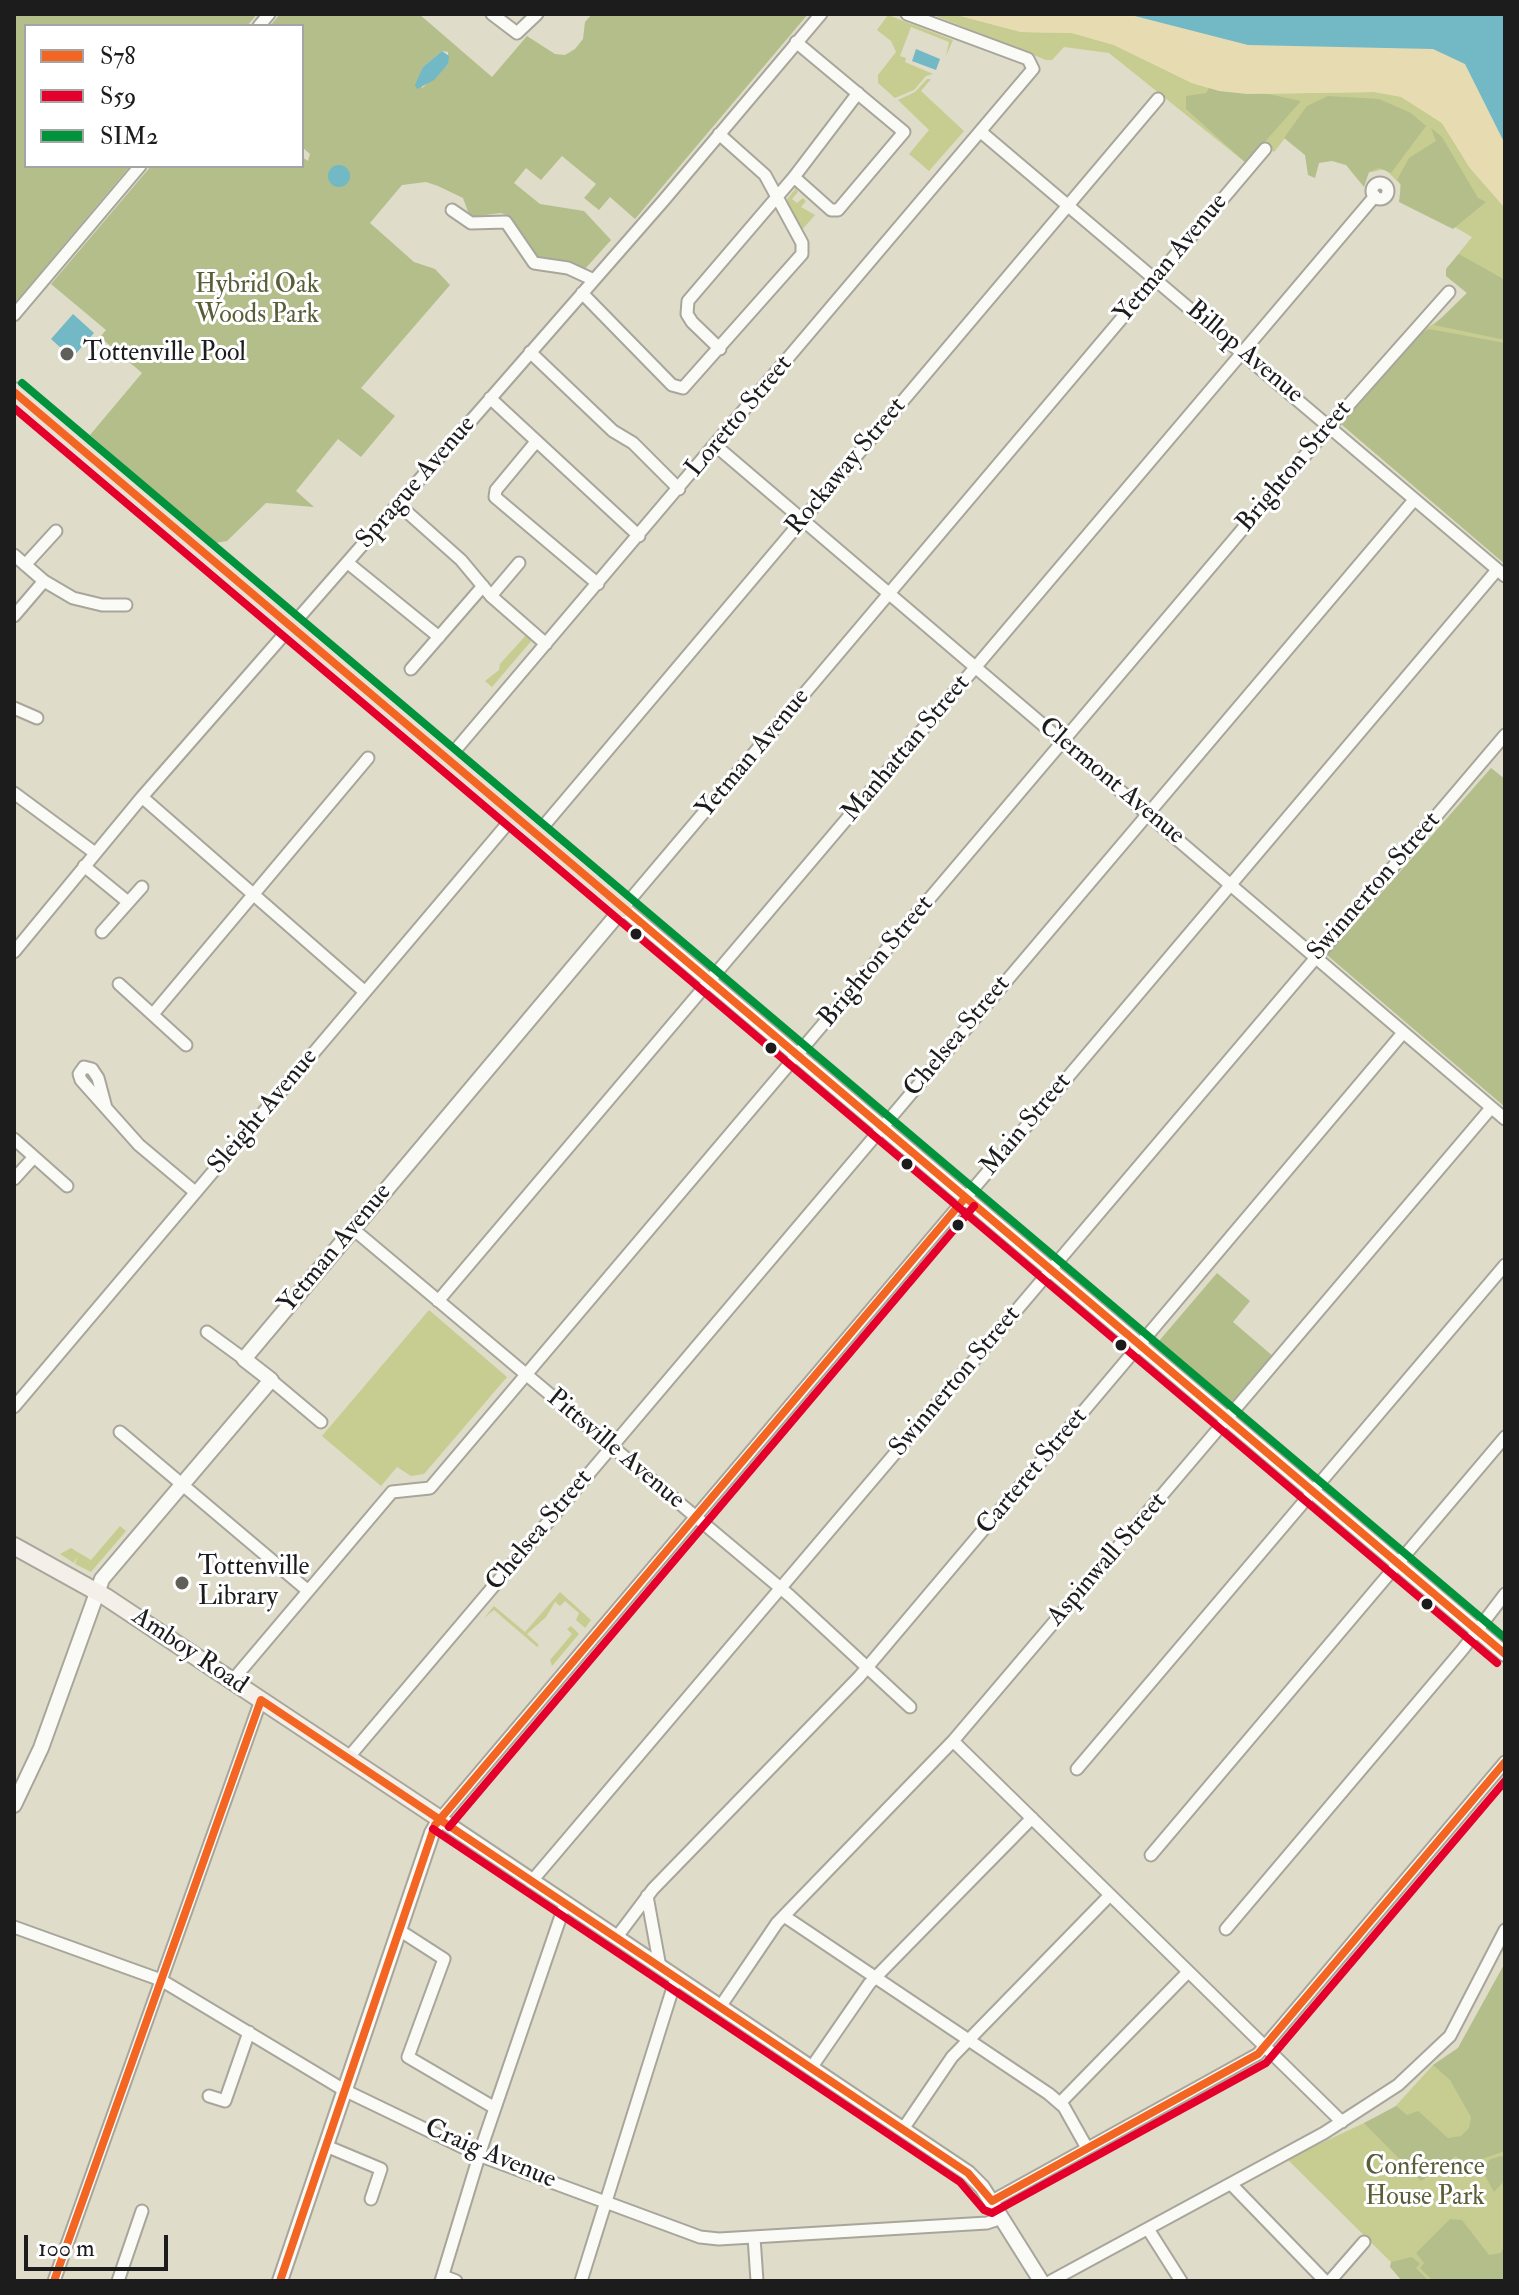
<!DOCTYPE html>
<html>
<head>
<meta charset="utf-8">
<style>
  body { margin:0 }
  #map { position:relative; width:1519px; height:2295px; overflow:hidden; background:#dfdcc9; font-family:"IM FELL Double Pica",serif }
  canvas { display:block }
  .frame { position:absolute; inset:0; border:16px solid #1c1c1c; pointer-events:none }
  .legend { position:absolute; left:24px; top:24px; width:280px; height:144px; box-sizing:border-box; background:#fff; border:2px solid #a4a4a4; margin:0; padding:10px 14px; list-style:none; font-size:24px; color:#1c1c1c }
  .legend li { display:flex; align-items:center; gap:16px; height:40px }
  .legend b { width:40px; border:2px solid #a4a4a4 }
  .scale { position:absolute; left:24px; top:2235px; width:144px; height:36px; box-sizing:border-box; border:4px solid #1c1c1c; border-top:0; padding-left:10px; font-size:24px; line-height:28px; white-space:nowrap; color:#1c1c1c; -webkit-text-stroke:6px #fff; paint-order:stroke }
</style>
</head>
<body>
<div id="map">
<canvas width="1519" height="2295"></canvas>
<div class="frame"></div>
<ul class="legend">
<li><b style="height:10px;background:#f26522"></b>S78</li>
<li><b style="height:10px;background:#e4002b"></b>S59</li>
<li><b style="height:10px;background:#00933c"></b>SIM2</li>
</ul>
<div class="scale">100 m</div>
</div>
<script>
const c = document.querySelector('canvas').getContext('2d');
c.lineJoin = 'round';
function fillPath(path, color) { c.fillStyle = color; c.fill(path, 'evenodd'); }
const toPath = rows => new Path2D(rows.map(r => 'M' + r).join(''));
function strokePath(path, color, width, dash) { c.strokeStyle = color; c.lineWidth = width; c.lineCap = dash ? 'butt' : 'round'; c.setLineDash(dash || []); c.stroke(path); }
function write(font, color, halo, rows, align = 'center') {
  c.font = font + ' "IM FELL Double Pica",serif'; c.lineWidth = 6; c.setLineDash([]); c.textBaseline = 'middle'; c.strokeStyle = halo; c.fillStyle = color; for (const [text, x, y, turn = 0] of rows) {
    c.save(); c.translate(x, y); c.rotate((+turn || 0) * Math.PI / 180); c.textAlign = isNaN(turn) ? turn : align; if (halo) c.strokeText(text, 0, 0); c.fillText(text, 0, 0); c.restore();
  }
}
const green = toPath([
  [931,14,953,14,1021,32,1072,33,1114,45,1192,83,1219,91,1247,94,1375,92,1401,96,1442,123,1470,168,1505,208,1505,564,1341,424,1415,336,1449,313,1467,293,1446,276,1446,269,1472,237,1401,196,1400,184,1385,169,1367,173,1285,138,1274,152,1262,145,1246,163,1109,53,1064,47,1052,60,1046,60],
  [888,15,953,40,946,56,949,42,911,27,900,56,906,58,905,62,933,74,926,76,914,90,895,98,878,83,878,75,896,52,891,41,877,30],
  [927,79,931,79,921,91,964,131,929,171,909,154,929,130,898,100,915,92],
  [796,188,798,192,792,199,797,203,803,198,806,201,801,207,815,215,801,231,785,202],
  [527,634,533,639,492,687,485,681,499,670,500,664],
  [429,1310,507,1377,424,1474,411,1476,397,1467,381,1486,322,1436],
  [120,1526,126,1531,91,1572,75,1564,78,1556,74,1563,60,1554,71,1548,91,1560],
  [560,1592,591,1620,585,1628,576,1620,579,1613,573,1608,565,1601,560,1606,555,1602,546,1617,527,1634,539,1645,537,1647,494,1610,484,1618,494,1606,525,1632],
  [571,1626,579,1634,552,1666,550,1660,572,1634,567,1629],
  [1505,1963,1505,2281,1410,2281,1287,2159,1392,2110,1433,2065,1458,2048]
]);
const forest = toPath([
  [14,14,257,14,247,26,26,26,26,166,130,166,14,304],
  [280,14,419,14,492,77,527,36,555,54,565,55,575,49,583,39,585,22,592,14,808,14,635,219,610,197,599,210,584,198,596,184,562,156,541,180,526,168,514,183,540,204,584,211,611,240,584,270,538,258,509,216,501,213,470,217,463,198,438,186,426,182,402,185,370,223,414,262,435,269,450,285,361,388,395,416,361,457,338,439,296,491,314,507,266,503,227,541,215,543,90,435,142,373,100,337,106,330,51,284,151,166,302,166,302,157,308,161,310,154,302,147,302,26,270,26],
  [442,51,448,52,448,64,422,88,423,67],
  [1209,88,1268,94,1301,101,1246,163,1186,109,1186,96,1206,93],
  [1328,96,1379,99,1411,113,1426,126,1391,173,1379,168,1369,172,1364,187,1346,165,1332,161,1319,163,1315,178,1308,175,1305,155,1284,138,1307,106],
  [1431,128,1442,137,1478,198,1486,202,1453,229,1399,202,1401,184,1397,180,1409,158,1436,141],
  [1459,254,1505,280,1505,340,1434,325,1467,293,1446,276,1446,269],
  [1429,329,1505,343,1505,564,1341,424,1415,336],
  [1491,768,1505,779,1505,1107,1327,955],
  [1217,1273,1250,1301,1233,1322,1274,1357,1234,1405,1159,1341],
  [1505,1963,1505,2151,1464,2165,1456,2156,1421,2181,1364,2123,1396,2106,1407,2115,1418,2111,1448,2138,1461,2136,1469,2128,1471,2117,1467,2110,1450,2080,1433,2065,1458,2048],
  [1501,2156,1505,2158,1505,2180,1494,2192,1483,2172,1489,2160],
  [1450,2219,1462,2220,1489,2255,1501,2253,1505,2244,1505,2281,1433,2281,1420,2268,1424,2263,1416,2253],
  [1412,2257,1420,2264,1416,2268,1429,2281,1402,2281,1390,2267,1391,2262]
]);
const sand = toPath([
  [953,14,1127,14,1248,45,1433,49,1465,64,1505,144,1505,208,1470,168,1442,123,1401,97,1374,92,1247,94,1219,91,1192,83,1114,45,1072,33,1021,32]
]);
const water = toPath([
  [1127,14,1505,14,1505,144,1465,64,1433,49,1248,45],
  [916,49,940,59,936,70,912,61],
  [442,51,449,56,448,64,434,80,417,89,415,85,423,67],
  '328 176a11 11 0 1 1 22 0a11 11 0 1 1-22 0Z',
  [73,314,94,333,72,358,51,339]
]);
const minor = toPath([
  [492,14,517,33,537,14],
  [259,26,269,14],
  [981,132,1505,576],
  [794,177,831,210,838,210,904,132,796,42],
  '1372 191a8 8 0 1 1 16 0a8 8 0 1 1-16 0Z',
  [452,210,471,223,506,222,534,263,568,268,594,280],
  [582,293,672,385,683,388,802,254,802,243,765,175,719,134],
  [14,315,140,166],
  [720,349,692,322,687,314,688,301,794,177,858,93],
  [530,352,613,431,633,443,679,489],
  [490,398,639,536],
  [535,443,496,490,495,497,598,584],
  [716,446,1505,1119],
  [398,504,461,560,491,596,546,644],
  [14,555,44,581,73,598,102,605,126,605],
  [348,563,439,637],
  [25,565,56,531],
  [491,596,519,563],
  [14,616,44,581],
  [411,669,483,586],
  [14,708,37,718],
  [447,760,1033,69,1028,59,907,14],
  [14,793,95,853],
  [142,797,365,992],
  [536,835,1158,99],
  [84,866,128,902],
  [623,908,1265,149],
  [102,932,142,887],
  [14,952,142,797,664,200,821,14],
  [119,984,186,1045],
  [153,1014,368,758],
  [106,1108,98,1078,92,1069,84,1067,79,1074,81,1080,139,1145,195,1192],
  [14,1139,67,1186],
  [14,1179,34,1157],
  [353,1229,790,1596,910,1707],
  [438,1301,1375,196],
  [207,1332,244,1359],
  [271,1380,321,1422],
  [14,1407,514,816],
  [120,1432,307,1590],
  [232,1681,392,1492,430,1488,1330,426,1449,292],
  [953,1741,1342,2122],
  [348,1758,1414,500],
  [1077,1769,1505,1265],
  [440,1819,1497,570],
  [1151,1855,1505,1437],
  [531,1882,1505,735],
  [647,1896,660,1967],
  [784,1916,1049,2094,1064,2107,1087,2148],
  [14,1927,161,1980,344,2090,481,2156,700,2237,719,2239,987,2223,1002,2218],
  [1226,1929,1463,1649,1505,1594],
  [399,1930,444,1959,408,2057,495,2108],
  [616,1938,653,1889,859,1677,1402,1034],
  [720,2007,777,1923,953,1741,1491,1108],
  [811,2068,869,1984,1032,1818],
  [209,2096,225,2101,249,2032],
  [1060,2103,1188,1972],
  [903,2129,952,2057,1110,1895],
  [326,2146,381,2169,371,2199],
  [1231,2184,1325,2281],
  [992,2201,1258,2054,1505,1762],
  [1148,2229,1181,2281],
  [754,2237,757,2281],
  [443,2276,456,2281],
  [54,2281,261,1700],
  [118,2281,142,2211],
  [441,2281,483,2143,565,1904],
  [581,2281,676,1978],
  [1051,2281,1324,2133,1398,2085,1450,2036,1505,1930],
  [1330,2281,1364,2242]
]);
const tertiary = toPath([
  [14,1805,41,1748,102,1579,271,1380,244,1359,623,908,1505,1654],
  [280,2281,432,1833,440,1819,968,2173,982,2187,1041,2281]
]);
const secondary = toPath([
  [14,1546,106,1597,440,1819]
]);
const primary = toPath([
  [14,392,623,908]
]);
const bus1 = toPath([
  [14,392,1505,1654],
  [54,2281,261,1700,968,2173,992,2201,1258,2054,1505,1762],
  [280,2281,435,1825,965,1198]
]);
const bus2 = toPath([
  [14,408,1497,1663],
  [449,1827,974,1206],
  [433,1829,960,2182,984,2210,992,2213,1266,2063,1505,1781]
]);
const bus3 = toPath([
  [22,383,1505,1638]
]);
const markers = [
  [67,354,8,"#605f59"],
  [636,934,7,"#1c1c1c"],
  [771,1048,7,"#1c1c1c"],
  [907,1164,7,"#1c1c1c"],
  [958,1225,7,"#1c1c1c"],
  [1121,1345,7,"#1c1c1c"],
  [182,1583,8,"#605f59"],
  [1427,1604,7,"#1c1c1c"]
];
const streetNames = [
  ["Yetman Avenue",1172,259,-50],
  ["Billop Avenue",1244,353,40],
  ["Loretto Street",740,417,-50],
  ["Rockaway Street",847,467,-50],
  ["Brighton Street",1295,467,-50],
  ["Sprague Avenue",417,483,-49],
  ["Manhattan Street",907,749,-50],
  ["Yetman Avenue",754,754,-50],
  ["Clermont Avenue",1111,782,40],
  ["Swinnerton Street",1375,887,-49],
  ["Brighton Street",877,962,-50],
  ["Chelsea Street",958,1037,-50],
  ["Sleight Avenue",264,1112,-50],
  ["Main Street",1027,1125,-50],
  ["Yetman Avenue",336,1249,-50],
  ["Swinnerton Street",956,1382,-50],
  ["Pittsville Avenue",615,1450,40],
  ["Carteret Street",1033,1472,-50],
  ["Chelsea Street",540,1531,-50],
  ["Aspinwall Street",1108,1560,-49],
  ["Amboy Road",189,1652,34],
  ["Craig Avenue",490,2155,23]
];
const parkNames = [
  ["Hybrid Oak",257,286],
  ["Woods Park",257,316],
  ["Conference",1425,2168],
  ["House Park",1425,2198]
];
const poiNames = [
  ["Tottenville Pool",83,354],
  ["Tottenville",198,1568],
  ["Library",198,1598]
];
fillPath(green, '#c7cd90');
fillPath(forest, '#b3be8a');
fillPath(sand, '#e7dbb1');
fillPath(water, '#72b8c5');
strokePath(minor, '#a8a69b', 15);
strokePath(tertiary, '#a8a69b', 18);
strokePath(secondary, '#a8a69b', 20);
strokePath(primary, '#a8a69b', 22);
strokePath(minor, '#fafaf7', 11);
strokePath(tertiary, '#fafaf7', 14);
strokePath(secondary, '#f4f0e9', 16);
strokePath(primary, '#e9e1d6', 18);
strokePath(bus1, '#f26522', 8);
strokePath(bus2, '#e4002b', 8);
strokePath(bus3, '#00933c', 8);
for (const [x, y, r, color] of markers) { const dot = new Path2D(); dot.arc(x, y, r, 0, 2 * Math.PI); c.fillStyle = color; c.fill(dot); strokePath(dot, '#fff', 3); }
write('26px', '#1c1c1c', '#fff', streetNames);
write('26px', '#595e38', '#fff', parkNames);
write('26px', '#1c1c1c', '#fff', poiNames, 'left');
</script>
</body>
</html>
